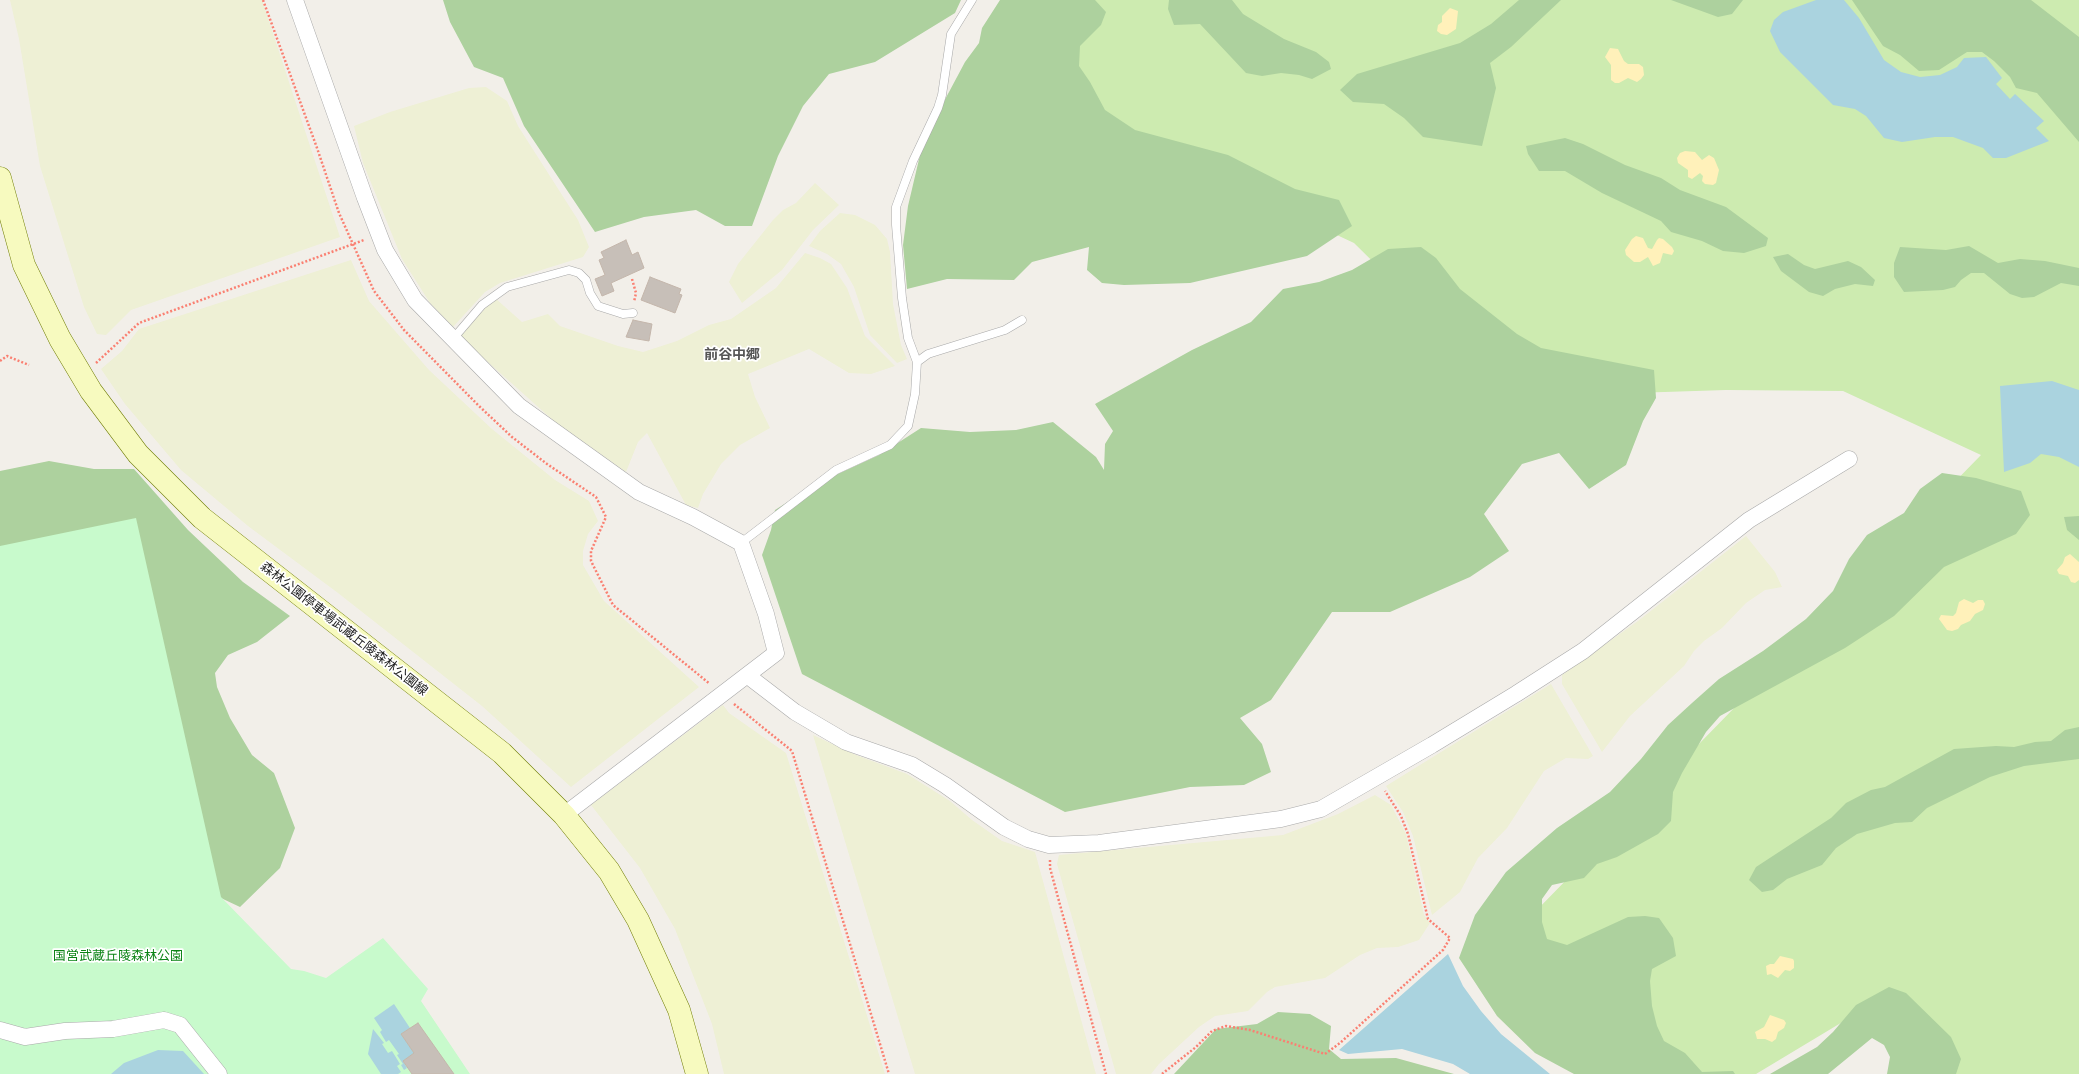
<!DOCTYPE html>
<html>
<head>
<meta charset="utf-8">
<style>
  body { margin:0 }
  canvas { display:block; background:#f2efe9 }
</style>
</head>
<body>
<canvas width="2079" height="1074"></canvas>
<script>
const c = document.querySelector('canvas').getContext('2d');
c.lineJoin = 'round';
function fillPath(path, color) { c.fillStyle = color; c.fill(path, 'evenodd'); }
const toPath = rows => new Path2D(rows.map(r => 'M' + r).join(''));
function strokePath(path, color, width, dash) { c.strokeStyle = color; c.lineWidth = width; c.lineCap = dash ? 'butt' : 'round'; c.setLineDash(dash || []); c.stroke(path); }
function write(font, color, halo, rows, align = 'center') {
  c.font = font + ' "Work Sans","Noto Sans JP",sans-serif'; c.lineWidth = 3.5; c.setLineDash([]); c.textBaseline = 'middle'; c.strokeStyle = halo; c.fillStyle = color; for (const [text, x, y, turn = 0] of rows) {
    c.save(); c.translate(x, y); c.rotate((+turn || 0) * Math.PI / 180); c.textAlign = isNaN(turn) ? turn : align; if (halo) c.strokeText(text, 0, 0); c.fillText(text, 0, 0); c.restore();
  }
}
const farmland = toPath([
  [10,0,262,0,340,237,131,310,106,335,97,334,84,307,40,166,19,39],
  [486,87,507,101,518,126,578,220,589,247,583,257,500,283,485,292,453,327,430,303,402,259,363,163,354,126,390,112,469,88],
  [815,183,839,205,813,230,782,270,742,303,729,282,738,264,773,220,783,210,796,203],
  [840,213,855,215,875,225,887,239,890,252,893,304,901,345,907,359,897,363,870,335,854,287,841,264,827,254,809,246,820,231],
  [805,253,820,258,831,264,847,288,865,336,895,366,871,374,849,373,809,349,748,374,755,397,770,428,740,445,721,464,703,494,698,508,686,505,647,433,638,442,626,472,555,422,462,339,462,333,495,298,522,322,548,314,560,326,618,346,643,352,677,341,709,325,731,319,776,288],
  [351,260,369,301,429,370,492,429,555,480,589,501,598,521,588,534,583,551,583,565,604,601,699,687,571,787,482,706,338,593,248,526,181,470,125,404,101,369,122,351,139,329],
  [1746,536,1775,572,1782,587,1765,590,1746,603,1722,628,1704,641,1694,651,1684,666,1630,716,1602,752,1562,684,1562,675,1638,621],
  [1551,684,1593,756,1588,759,1566,758,1544,771,1507,828,1478,858,1460,892,1432,915,1413,836,1403,812,1386,786],
  [723,705,729,713,786,753,885,1074,724,1074,712,1024,675,929,640,868,591,805],
  [813,735,856,755,907,774,950,801,972,820,1002,841,1035,852,1096,1074,915,1074],
  [1375,795,1391,805,1406,834,1424,915,1430,923,1419,940,1398,947,1377,948,1360,955,1325,978,1275,987,1267,992,1248,1011,1215,1016,1199,1027,1159,1064,1151,1074,1116,1074,1057,864,1059,855,1283,835,1338,814]
]);
const grass = toPath([
  [1085,0,2079,0,2079,1074,1892,1074,1895,1054,1874,1003,1756,1074,1676,1074,1605,1051,1533,914,1981,455,1843,391,1726,390,1510,397,1354,243,1112,130,1050,72]
]);
const forest = toPath([
  [443,0,961,0,955,13,875,62,829,74,803,106,778,156,752,226,725,226,696,210,644,217,595,232,524,126,503,78,474,67,450,22],
  [1000,0,1095,0,1106,12,1101,25,1080,46,1079,66,1090,82,1105,110,1135,130,1228,155,1295,189,1339,200,1352,226,1307,256,1190,283,1124,285,1102,283,1087,270,1089,247,1032,262,1014,280,947,279,907,289,903,245,908,206,920,155,933,122,965,62,979,43,982,28],
  [1169,0,1232,0,1243,14,1284,39,1316,52,1329,62,1331,69,1312,79,1299,75,1281,73,1262,76,1246,73,1200,24,1174,25,1168,9],
  [1519,0,1561,0,1511,47,1490,63,1496,88,1482,146,1423,137,1404,118,1384,104,1353,102,1340,90,1357,74,1460,43,1491,24],
  [1671,0,1743,0,1732,14,1718,17],
  [1852,0,2031,0,2079,37,2079,142,2037,93,2016,88,2010,77,1994,61,1982,52,1967,52,1939,70,1919,71,1900,55,1883,46],
  [1565,138,1583,144,1625,165,1661,178,1680,190,1726,207,1768,238,1766,246,1744,253,1723,251,1702,241,1671,232,1661,221,1602,193,1565,171,1539,171,1528,154,1526,146],
  [1969,246,1998,263,2020,259,2045,261,2079,268,2079,286,2061,283,2034,297,2022,298,2010,294,1984,273,1971,273,1961,280,1955,287,1943,290,1904,292,1894,277,1894,263,1900,247,1946,250],
  [1421,247,1436,258,1460,289,1517,334,1541,348,1654,370,1656,398,1643,421,1626,465,1589,489,1559,453,1522,464,1484,514,1509,551,1470,577,1390,612,1332,612,1271,700,1240,718,1262,744,1271,772,1244,785,1190,787,1065,812,802,674,762,555,771,530,775,510,816,484,879,455,921,428,970,432,1016,430,1053,422,1096,457,1104,470,1105,444,1113,431,1095,404,1192,350,1251,322,1283,289,1319,282,1352,270,1388,249],
  [1788,254,1804,265,1815,269,1848,261,1861,267,1875,280,1873,286,1855,284,1835,289,1823,296,1809,292,1781,271,1773,257],
  [49,461,94,469,134,469,188,530,243,582,290,616,257,642,228,655,215,673,217,687,230,718,252,755,274,773,295,828,280,868,240,907,170,874,0,834,0,471],
  [1942,473,1976,478,2021,491,2030,515,2016,534,1944,567,1894,616,1845,648,1720,716,1706,732,1682,773,1673,792,1671,821,1658,834,1617,857,1597,864,1584,878,1552,885,1542,899,1542,922,1547,939,1567,945,1628,917,1645,916,1659,918,1673,938,1676,956,1652,969,1650,981,1652,1006,1657,1026,1664,1041,1685,1053,1702,1072,1733,1071,1735,1074,1574,1074,1535,1053,1497,1016,1459,958,1475,915,1506,872,1557,828,1610,792,1641,759,1668,725,1692,703,1719,679,1763,651,1806,619,1833,591,1849,559,1867,535,1904,513,1920,489],
  [2079,516,2079,540,2067,530,2064,517],
  [2079,727,2079,759,2024,766,1990,777,1927,808,1912,822,1895,823,1857,834,1836,848,1822,865,1787,879,1773,890,1762,892,1749,880,1756,867,1831,818,1846,803,1871,790,1885,787,1954,749,1996,746,2014,747,2035,742,2051,741,2065,730],
  [1889,987,1906,993,1951,1037,1961,1059,1956,1074,1887,1074,1890,1057,1884,1045,1872,1038,1828,1074,1770,1074,1817,1047,1833,1032,1856,1005],
  [1278,1012,1310,1014,1331,1026,1329,1049,1341,1059,1396,1058,1454,1074,1174,1074,1216,1029,1257,1024]
]);
const sand = toPath([
  [1450,8,1458,11,1456,29,1447,35,1441,34,1437,31,1438,25,1442,22,1442,16],
  [1610,48,1618,49,1624,61,1628,64,1639,64,1643,67,1644,75,1641,79,1637,82,1628,78,1619,83,1615,83,1611,80,1611,65,1605,57],
  [1685,151,1695,152,1702,160,1709,155,1714,158,1719,170,1716,183,1713,185,1705,184,1702,181,1703,176,1700,173,1692,179,1688,177,1688,170,1678,163,1677,158,1680,153],
  [1636,236,1643,238,1648,248,1652,249,1657,240,1659,238,1663,239,1672,247,1674,251,1672,255,1663,253,1660,263,1653,266,1648,257,1640,262,1634,262,1626,255,1625,250,1632,239],
  [2070,554,2079,562,2079,580,2075,583,2071,582,2068,576,2059,574,2057,570,2063,563,2065,557],
  [1964,599,1973,603,1978,600,1983,600,1985,604,1983,610,1975,614,1970,621,1961,625,1958,629,1952,631,1947,630,1939,619,1941,615,1953,616,1956,613,1959,602],
  [1780,956,1793,959,1794,961,1794,968,1790,971,1785,970,1778,978,1771,974,1767,975,1766,966,1770,964,1774,964],
  [1770,1015,1784,1020,1786,1023,1784,1028,1778,1032,1776,1039,1772,1042,1765,1039,1757,1039,1756,1035,1755,1032,1764,1027]
]);
const park = toPath([
  [136,518,221,897,291,969,304,971,326,978,383,938,428,989,421,1001,470,1074,0,1074,0,546]
]);
const water = toPath([
  [1816,0,1844,0,1859,18,1884,60,1901,72,1920,77,1940,75,1957,67,1964,58,1986,57,2002,78,1996,84,2010,99,2015,94,2044,121,2036,128,2049,141,2006,158,1993,158,1983,148,1953,137,1935,137,1902,142,1884,138,1866,116,1855,109,1833,105,1780,52,1770,31,1774,20,1783,12],
  [2052,381,2079,390,2079,467,2059,457,2041,454,2030,463,2004,472,2000,386],
  [1448,954,1463,986,1481,1011,1501,1034,1550,1074,1470,1074,1453,1064,1402,1049,1348,1054,1339,1050],
  [394,1004,410,1028,401,1034,414,1053,403,1061,407,1068,404,1070,401,1065,403,1064,397,1055,399,1054,389,1040,386,1042,380,1032,382,1030,374,1018],
  [373,1029,384,1043,382,1044,388,1053,392,1051,400,1064,397,1066,401,1072,398,1074,381,1074,368,1054],
  [158,1050,183,1051,204,1074,111,1074,124,1063]
]);
const building = toPath([
  [626,240,632,255,638,252,644,268,611,283,614,291,602,296,595,279,605,275,599,260,604,258,601,252,626,240],
  [650,277,681,289,679,294,682,295,675,313,641,300,650,277],
  [633,320,652,324,649,341,626,337,633,320],
  [418,1023,454,1074,412,1074,403,1061,414,1053,401,1034,418,1023]
]);
const path = toPath([
  [263,0,317,148,339,213,374,291,404,330,479,406,512,437,547,464,596,497,606,517,591,551,591,561,613,605,710,684],
  [632,279,636,293,634,302],
  [0,361,7,356,29,365],
  [96,363,139,323,364,240],
  [734,704,792,751,889,1074],
  [1050,860,1050,868,1106,1074],
  [1162,1074,1196,1047,1212,1031,1226,1026,1250,1030,1325,1054,1340,1043,1443,950,1450,938,1428,919,1408,834,1401,816,1385,791]
]);
const lane = toPath([
  [452,340,482,305,507,287,569,270,579,273,586,280,590,293,598,306,623,314,633,313],
  [917,362,928,354,1005,330,1022,320],
  [741,543,836,470,890,445,908,426,915,394,917,362,908,338,902,298,896,225,896,207,913,161,938,108,942,95,951,34,972,0]
]);
const street = toPath([
  [295,0,365,198,385,250,415,300,519,406,639,492,693,517,741,543,766,614,776,653,564,815],
  [748,676,795,712,846,742,912,765,945,785,1004,827,1028,839,1049,845,1099,843,1281,819,1321,809,1432,745,1516,694,1583,651,1749,520,1849,459],
  [0,1030,25,1037,65,1031,113,1029,164,1020,180,1025,219,1074]
]);
const secondary = toPath([
  [0,178,24,265,60,339,91,391,138,454,202,518,502,753,564,815,609,871,638,920,679,1010,697,1074]
]);
const streetNames = [
  ["森林公園停車場武蔵丘陵森林公園線",344,629,38]
];
const parkNames = [
  ["国営武蔵丘陵森林公園",118,956]
];
const neighbourhoodNames = [
  ["前谷中郷",732,355]
];
fillPath(farmland, '#eef0d5');
fillPath(grass, '#cdebb0');
fillPath(forest, '#add19e');
fillPath(sand, '#fff1ba');
fillPath(park, '#c8facc');
fillPath(water, '#aad3df');
fillPath(building, '#c7bfb8');
strokePath(building, '#c4b6ab', 1);
strokePath(lane, '#a9a9a9', 9);
strokePath(street, '#a9a9a9', 17);
strokePath(secondary, '#707d05', 23);
strokePath(path, '#fa8072', 2.5, [2, 2]);
strokePath(lane, '#fff', 8);
strokePath(street, '#fff', 16);
strokePath(secondary, '#f7fabf', 22);
write('13px', '#222', '#fff', streetNames);
write('13px', '#0c8416', '#fff', parkNames);
write('bold 14px', '#555', '#fff', neighbourhoodNames);
</script>
</body>
</html>
